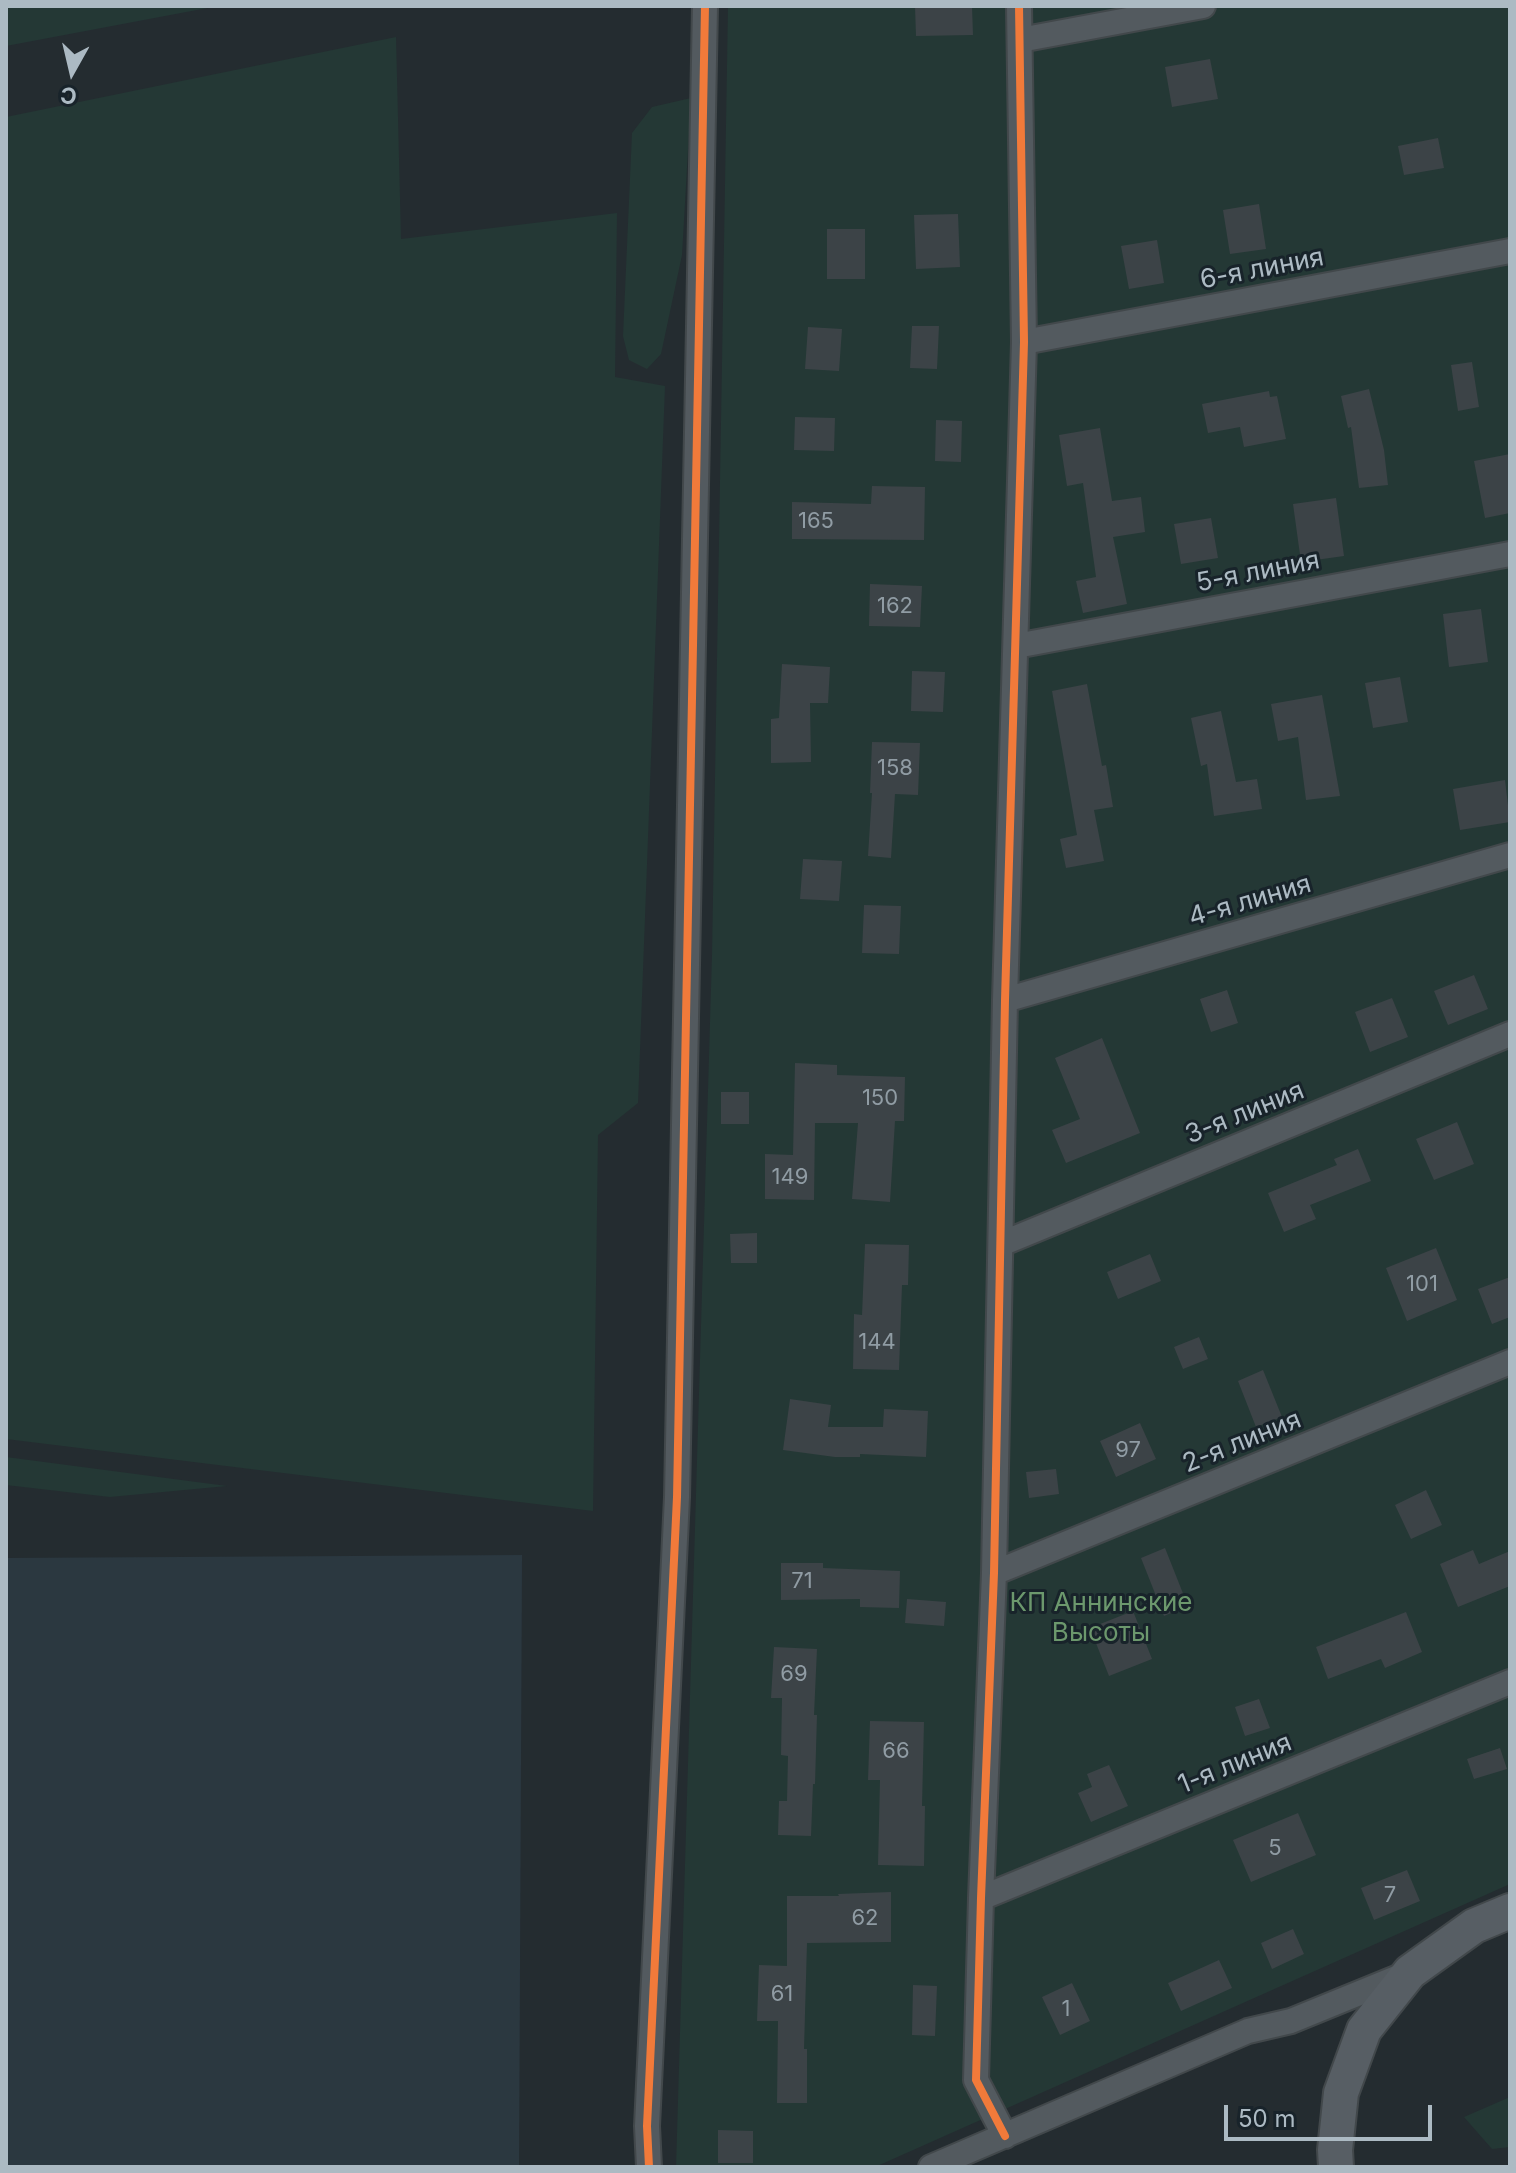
<!DOCTYPE html>
<html>
<head>
<meta charset="utf-8">
<style>
  body { margin:0 }
  #map { position:relative; width:1516px; height:2173px; overflow:hidden; background:#242c30; font-family:Inter,sans-serif }
  canvas { display:block }
  .frame { position:absolute; inset:0; border:8px solid #acbac3; pointer-events:none }
  .north { position:absolute; left:32px; top:32px; width:80px; height:80px; -webkit-text-stroke:6px #18232a; paint-order:stroke; rotate:188deg; font-size:22px; font-weight:700; line-height:32px; text-align:center; color:#acbac3 }
  .north::after { content:''; display:block; margin:auto; width:28px; height:36px; background:#acbac3; clip-path:polygon(50% 0,100% 100%,50% 72%,0 100%) }
  .scale { position:absolute; left:1224px; top:2105px; width:208px; height:36px; box-sizing:border-box; border:4px solid #acbac3; border-top:0; padding-left:10px; font-size:24px; line-height:28px; white-space:nowrap; color:#acbac3; -webkit-text-stroke:6px #18232a; paint-order:stroke }
</style>
</head>
<body>
<div id="map">
<canvas width="1516" height="2173"></canvas>
<div class="frame"></div>
<div class="north">С</div>
<div class="scale">50 m</div>
</div>
<script>
const c = document.querySelector('canvas').getContext('2d');
c.lineJoin = 'round';
function fillPath(path, color) { c.fillStyle = color; c.fill(path, 'evenodd'); }
const toPath = rows => new Path2D(rows.map(r => 'M' + r).join(''));
function strokePath(path, color, width, dash) { c.strokeStyle = color; c.lineWidth = width; c.lineCap = dash ? 'butt' : 'round'; c.setLineDash(dash || []); c.stroke(path); }
function write(font, color, halo, rows, align = 'center') {
  c.font = font + ' Inter,sans-serif'; c.lineWidth = 6; c.setLineDash([]); c.textBaseline = 'middle'; c.strokeStyle = halo; c.fillStyle = color; for (const [text, x, y, turn = 0] of rows) {
    c.save(); c.translate(x, y); c.rotate((+turn || 0) * Math.PI / 180); c.textAlign = isNaN(turn) ? turn : align; if (halo) c.strokeText(text, 0, 0); c.fillText(text, 0, 0); c.restore();
  }
}
const airport = toPath([
  [522,1555,519,2167,6,2167,6,1558]
]);
const green = toPath([
  [6,6,218,6,6,46],
  [728,6,1510,6,1510,1884,875,2167,676,2167,712,955],
  [396,37,401,239,617,213,615,377,665,386,638,1103,598,1135,593,1511,6,1439,6,117],
  [691,98,682,255,661,354,647,369,629,360,623,336,632,133,652,107],
  [6,1457,227,1486,110,1497,6,1485],
  [1510,2097,1510,2147,1492,2149,1464,2117]
]);
const building = toPath([
  [915,6,972,6,973,35,916,36],
  [1210,59,1218,99,1172,107,1165,67],
  [1438,138,1444,168,1404,175,1398,146],
  [1259,204,1266,249,1230,254,1223,210],
  [958,214,960,267,916,269,914,215],
  [827,229,865,229,865,279,827,279],
  [1157,240,1164,283,1129,289,1121,246],
  [912,326,939,326,937,369,910,368],
  [808,327,842,329,839,371,805,369],
  [1472,362,1479,407,1458,411,1451,365],
  [1369,389,1384,450,1388,485,1359,488,1351,427,1348,428,1341,396],
  [1269,391,1270,397,1277,396,1286,439,1244,447,1240,427,1208,433,1202,404],
  [795,417,835,418,834,451,794,450],
  [936,420,962,421,961,462,935,461],
  [1100,428,1112,501,1141,497,1145,532,1113,537,1127,604,1083,613,1076,581,1096,577,1083,483,1067,486,1059,435],
  [1510,454,1510,513,1485,518,1474,461],
  [872,486,925,487,924,540,792,539,792,502,871,504],
  [1336,498,1344,556,1301,562,1293,504],
  [1211,518,1218,558,1181,564,1174,524],
  [870,584,922,586,920,627,869,626],
  [1481,609,1488,662,1449,667,1443,614],
  [782,664,830,667,828,703,810,703,811,762,771,763,771,719,779,718],
  [912,671,945,672,943,712,911,711],
  [1400,677,1408,722,1373,728,1365,683],
  [1087,684,1102,766,1106,765,1113,807,1094,810,1104,861,1066,868,1060,839,1077,835,1052,691],
  [1322,695,1340,796,1306,800,1298,737,1278,741,1271,704],
  [1221,711,1236,782,1257,779,1262,809,1214,816,1207,764,1201,766,1191,718],
  [872,742,920,743,918,795,895,794,891,858,868,856,872,793,870,793],
  [1505,780,1510,822,1460,830,1453,789],
  [803,859,842,861,839,901,800,899],
  [864,905,901,906,899,954,862,953],
  [1474,975,1488,1009,1448,1025,1434,991],
  [1227,990,1238,1023,1211,1032,1200,999],
  [1392,998,1408,1037,1370,1052,1355,1012],
  [1102,1038,1140,1133,1066,1163,1052,1130,1080,1119,1055,1058],
  [795,1063,837,1065,837,1075,905,1077,904,1121,895,1121,890,1202,852,1199,858,1123,815,1123,814,1200,765,1199,765,1154,793,1155],
  [721,1092,749,1092,749,1124,721,1124],
  [1457,1122,1474,1164,1434,1180,1416,1139],
  [1358,1149,1371,1181,1310,1205,1316,1219,1284,1232,1268,1193,1337,1165,1334,1159],
  [757,1233,757,1263,731,1263,730,1234],
  [865,1244,909,1245,908,1285,902,1285,899,1370,853,1369,854,1314,862,1315],
  [1436,1248,1457,1300,1407,1321,1386,1268],
  [1150,1254,1161,1281,1118,1299,1107,1272],
  [1510,1277,1510,1317,1492,1324,1478,1289],
  [1199,1337,1208,1359,1183,1369,1174,1347],
  [1263,1370,1282,1417,1256,1427,1238,1381],
  [790,1399,831,1405,828,1427,883,1427,884,1409,928,1411,926,1457,860,1454,860,1457,835,1457,783,1450],
  [1140,1423,1156,1459,1116,1477,1100,1441],
  [1056,1469,1059,1494,1029,1498,1026,1472],
  [1426,1490,1442,1525,1411,1539,1395,1505],
  [1165,1548,1188,1606,1164,1616,1141,1558],
  [1473,1550,1479,1564,1510,1551,1510,1586,1458,1607,1440,1564],
  [781,1563,823,1563,823,1568,900,1571,899,1608,860,1607,860,1599,781,1600],
  [907,1599,946,1602,944,1626,905,1623],
  [1133,1611,1152,1659,1109,1676,1090,1628],
  [1406,1612,1422,1652,1385,1668,1381,1659,1328,1679,1316,1647],
  [774,1647,817,1649,814,1715,817,1715,815,1784,813,1784,811,1836,778,1835,779,1801,787,1801,788,1756,781,1755,782,1698,771,1698],
  [1259,1699,1270,1728,1245,1736,1235,1707],
  [870,1721,924,1722,922,1806,925,1806,924,1866,878,1865,880,1780,868,1780],
  [1500,1748,1507,1769,1474,1779,1467,1759],
  [1109,1765,1128,1806,1091,1822,1078,1793,1092,1787,1087,1774],
  [1298,1813,1316,1855,1251,1882,1233,1840],
  [1407,1870,1420,1901,1374,1920,1361,1888],
  [891,1892,891,1942,807,1943,804,2049,807,2049,807,2103,777,2103,778,2021,757,2021,759,1965,787,1966,787,1896,839,1896,838,1894],
  [1293,1929,1304,1954,1272,1969,1261,1943],
  [1219,1960,1232,1988,1181,2011,1168,1983],
  [1072,1983,1090,2021,1060,2035,1042,1997],
  [913,1985,937,1986,935,2036,912,2035],
  [718,2130,753,2131,753,2163,718,2163]
]);
const minor = toPath([
  [1020,40,1203,6],
  [1024,342,1510,251],
  [1016,646,1510,554],
  [1005,1000,1510,855],
  [1001,1244,1510,1034],
  [994,1573,1510,1362],
  [981,1898,1510,1682],
  [1005,2136,976,2080,981,1898,994,1573,1005,1000,1024,342,1019,6],
  [649,2167,647,2126,677,1497,705,6],
  [931,2167,1248,2031,1291,2021,1406,1974]
]);
const secondary = toPath([
  [1336,2167,1335,2150,1341,2093,1364,2030,1410,1972,1474,1926,1510,1911]
]);
const cycleway = toPath([
  [1005,2136,976,2080,981,1898,994,1573,1005,1000,1024,342,1019,6],
  [649,2167,647,2126,677,1497,705,6]
]);
const numberNames = [
  ["165",816,521],
  ["162",895,606],
  ["158",895,768],
  ["150",880,1098],
  ["149",790,1177],
  ["101",1422,1284],
  ["144",877,1342],
  ["97",1128,1450],
  ["71",802,1581],
  ["69",794,1674],
  ["66",896,1751],
  ["5",1275,1848],
  ["7",1390,1895],
  ["62",865,1918],
  ["61",782,1994],
  ["1",1066,2009]
];
const streetNames = [
  ["6-я линия",1262,269,-11],
  ["5-я линия",1258,572,-11],
  ["4-я линия",1250,901,-16],
  ["3-я линия",1245,1113,-22],
  ["2-я линия",1242,1442,-22],
  ["1-я линия",1235,1764,-22]
];
const parkNames = [
  ["КП Аннинские",1101,1603],
  ["Высоты",1101,1633]
];
fillPath(airport, '#2b3840');
fillPath(green, '#243835');
fillPath(building, '#3c4347');
strokePath(minor, '#42484b', 28);
strokePath(secondary, '#42484b', 38);
strokePath(minor, '#535a5f', 24);
strokePath(secondary, '#575e64', 34);
strokePath(cycleway, '#f17a3a', 8);
write('22px', '#909ca4', null, numberNames);
write('26px', '#acbac3', '#18232a', streetNames);
write('26px', '#6c986d', '#18232a', parkNames);
</script>
</body>
</html>
